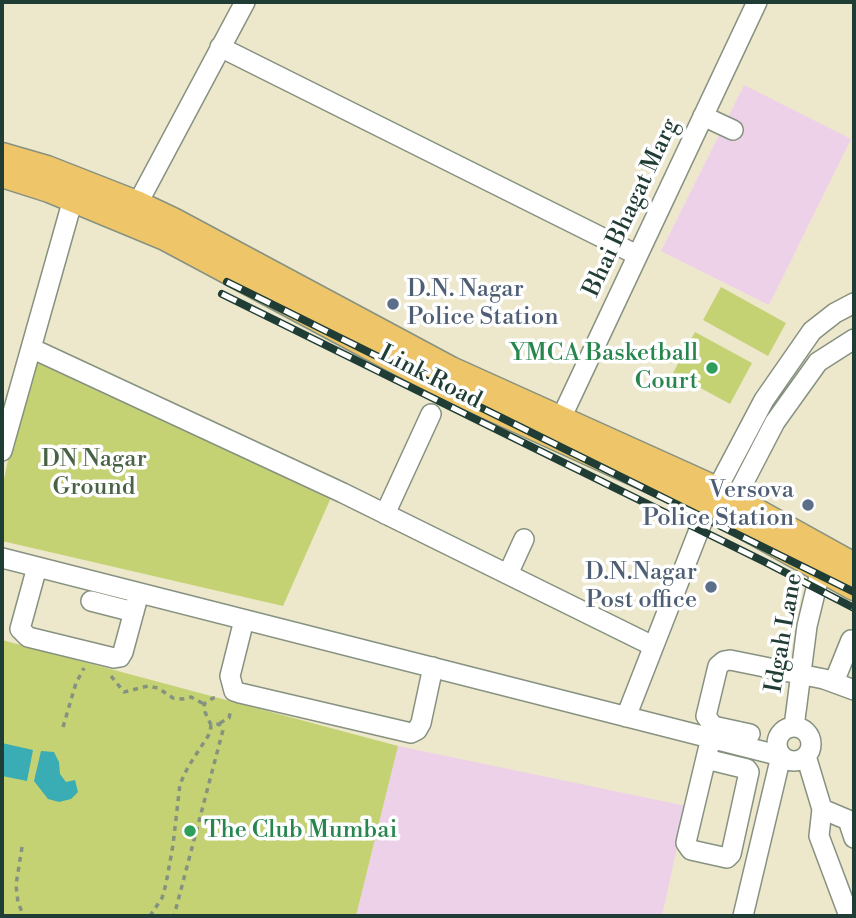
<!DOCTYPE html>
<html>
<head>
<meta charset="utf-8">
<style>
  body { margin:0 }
  #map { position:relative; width:856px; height:918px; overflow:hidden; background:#ede7cc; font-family:"Libre Bodoni",serif }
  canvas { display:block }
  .frame { position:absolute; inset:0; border:4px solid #1f3d34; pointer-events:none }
</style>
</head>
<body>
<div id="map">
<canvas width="856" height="918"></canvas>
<div class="frame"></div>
</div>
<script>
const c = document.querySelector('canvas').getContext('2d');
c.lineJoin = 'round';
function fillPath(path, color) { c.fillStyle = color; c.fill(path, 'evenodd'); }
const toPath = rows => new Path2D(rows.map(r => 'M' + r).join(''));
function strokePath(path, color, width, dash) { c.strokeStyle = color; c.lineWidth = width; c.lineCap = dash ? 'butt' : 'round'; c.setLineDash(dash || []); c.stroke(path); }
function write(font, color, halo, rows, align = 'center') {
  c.font = font + ' "Libre Bodoni",serif'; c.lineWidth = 7; c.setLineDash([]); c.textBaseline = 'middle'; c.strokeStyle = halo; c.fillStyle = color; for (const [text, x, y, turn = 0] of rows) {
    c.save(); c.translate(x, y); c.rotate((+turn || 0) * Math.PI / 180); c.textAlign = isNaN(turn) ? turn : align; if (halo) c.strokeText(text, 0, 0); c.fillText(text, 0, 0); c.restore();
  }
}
const built = toPath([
  [744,85,851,139,769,305,661,251],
  [398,746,686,806,662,916,356,916]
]);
const green = toPath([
  [721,287,786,323,768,356,703,320],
  [695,332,752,363,730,404,673,373],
  [31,348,333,493,283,606,2,541,2,489],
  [2,640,398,746,356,916,2,916]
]);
const water = toPath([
  [2,743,33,750,27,781,2,776],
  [41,751,54,752,59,762,60,774,66,782,75,780,78,792,71,799,59,802,48,799,34,781]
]);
const path = toPath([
  [111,676,124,692,148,686,158,688,173,698,183,699,191,697,204,704],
  [220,723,229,718,231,709],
  [211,725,205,712,204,704,213,698,219,698],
  [63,727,76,683,84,668],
  [22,847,16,885,18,903,24,916],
  [150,916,162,898,166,884,173,845,180,784,188,767,210,733,211,725,219,724,223,730,174,916]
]);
const minor = toPath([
  [220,47,637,255],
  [703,116,733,130],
  [132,214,245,2],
  [31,348,343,493,653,646],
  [555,431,757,2],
  [2,451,73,199],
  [717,489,764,400,812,331,835,313,854,303],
  [735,499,775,422,818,362,854,339],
  [385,514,431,414],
  [2,558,781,756,743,916],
  [37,567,20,629,28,637,114,658,120,657,123,652,139,593],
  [508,574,524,539],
  [91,601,134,612],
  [244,620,230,676,234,691,240,693,411,733,417,730,421,723,433,667],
  [834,682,851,640],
  [626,717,708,507],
  '777 744a17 17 0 1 1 34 0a17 17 0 1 1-34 0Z',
  [794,727,807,626,824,556],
  [750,734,713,726,706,716,718,666,724,661,730,660,824,679,854,690],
  [806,756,822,809,819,836,849,916],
  [706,759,747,769,749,772,731,854,727,858,691,850,686,843,687,838,707,754,711,738],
  [822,809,848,820,854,838]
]);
const major = toPath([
  [2,155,47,168,139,204,173,220,451,369,717,489,854,565],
  [2,175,49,190,165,238,442,386,708,507,854,588]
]);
const rail = toPath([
  [227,282,854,592],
  [222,294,765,562,854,608]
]);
const markers = [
  [393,304,7,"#5c6f8a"],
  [712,368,7,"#2e9e5b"],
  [808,505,7,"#5c6f8a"],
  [711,587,7,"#5c6f8a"],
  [190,831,7,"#2e9e5b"]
];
const streetNames = [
  ["Bhai Bhagat Marg",632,208,-65],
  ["Link Road",430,378,27],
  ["Idgah Lane",785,633,-80]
];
const serviceNames = [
  ["D.N. Nagar",407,290,"left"],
  ["Police Station",407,318,"left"],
  ["Versova",794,491],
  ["Police Station",794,519],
  ["D.N.Nagar",697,573],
  ["Post office",697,601]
];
const leisureNames = [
  ["YMCA Basketball",698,354],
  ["Court",698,382],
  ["The Club Mumbai",204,831,"left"]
];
const parkNames = [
  ["DN Nagar",94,460],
  ["Ground",94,488]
];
fillPath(built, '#edd1e9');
fillPath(green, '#c5d274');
fillPath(water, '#3aacb3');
strokePath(minor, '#869280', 22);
strokePath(major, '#869280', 27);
strokePath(path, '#869280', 3.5, [5, 5]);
strokePath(minor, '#fff', 19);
strokePath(major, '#eec569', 24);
strokePath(rail, '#1f3d34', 8);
strokePath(rail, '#fff', 5, [16]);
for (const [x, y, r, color] of markers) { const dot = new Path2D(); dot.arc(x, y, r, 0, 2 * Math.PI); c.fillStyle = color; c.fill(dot); strokePath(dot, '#fff', 2.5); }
write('24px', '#1f3d34', '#fff', streetNames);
write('24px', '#4e5e75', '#fff', serviceNames, 'right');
write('24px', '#27864d', '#fff', leisureNames, 'right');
write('24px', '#486244', '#fff', parkNames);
</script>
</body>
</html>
